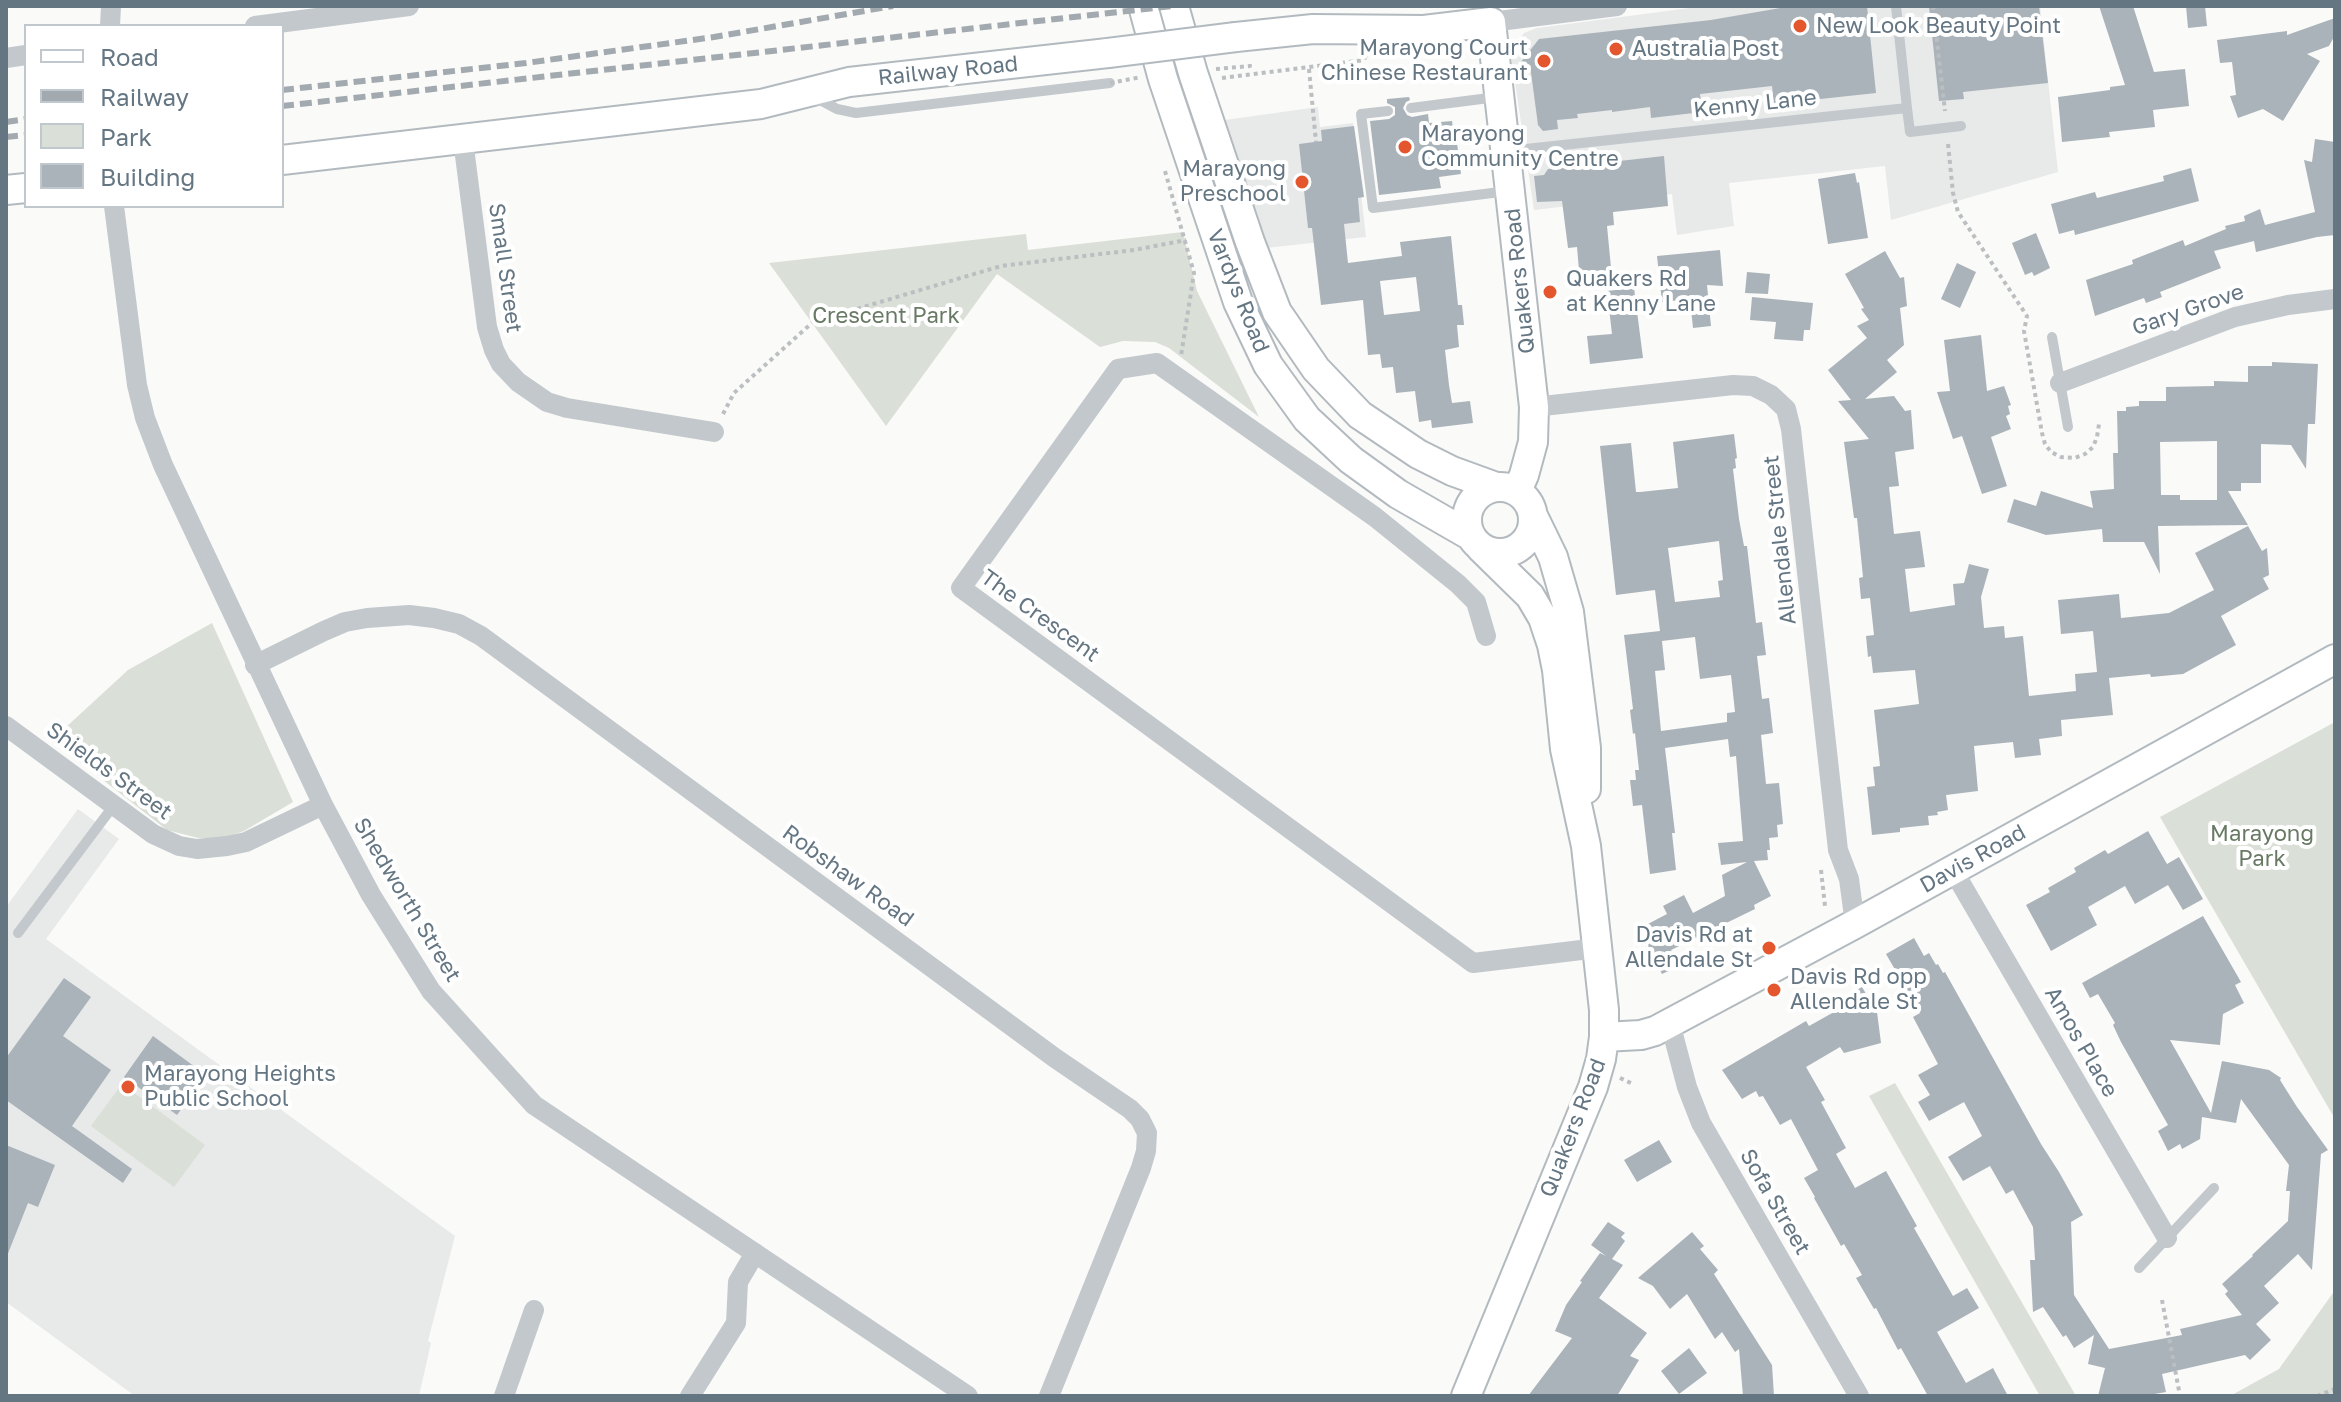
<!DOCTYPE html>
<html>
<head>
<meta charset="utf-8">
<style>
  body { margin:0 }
  #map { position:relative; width:2341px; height:1402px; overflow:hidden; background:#fafaf8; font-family:"Golos Text",sans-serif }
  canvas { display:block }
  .frame { position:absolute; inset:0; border:8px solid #657683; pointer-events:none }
  .legend { position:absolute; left:24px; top:24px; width:260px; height:184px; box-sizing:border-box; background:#fff; border:2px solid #c1c8cd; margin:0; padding:10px 14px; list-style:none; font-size:24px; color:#657683 }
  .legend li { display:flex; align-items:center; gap:16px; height:40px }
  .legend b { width:40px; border:2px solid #c1c8cd }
</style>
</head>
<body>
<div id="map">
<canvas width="2341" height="1402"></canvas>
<div class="frame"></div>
<ul class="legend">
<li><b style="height:10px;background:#fff"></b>Road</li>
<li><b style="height:10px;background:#a2aab0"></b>Railway</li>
<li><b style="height:22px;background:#dadfd7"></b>Park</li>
<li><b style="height:22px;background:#aab3b9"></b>Building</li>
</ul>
</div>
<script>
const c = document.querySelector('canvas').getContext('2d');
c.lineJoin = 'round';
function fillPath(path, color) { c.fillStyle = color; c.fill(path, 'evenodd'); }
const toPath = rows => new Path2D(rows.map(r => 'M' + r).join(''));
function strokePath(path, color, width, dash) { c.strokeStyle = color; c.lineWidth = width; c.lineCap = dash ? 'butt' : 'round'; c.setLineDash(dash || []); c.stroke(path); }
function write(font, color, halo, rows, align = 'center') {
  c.font = font + ' "Golos Text",sans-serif'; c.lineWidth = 8; c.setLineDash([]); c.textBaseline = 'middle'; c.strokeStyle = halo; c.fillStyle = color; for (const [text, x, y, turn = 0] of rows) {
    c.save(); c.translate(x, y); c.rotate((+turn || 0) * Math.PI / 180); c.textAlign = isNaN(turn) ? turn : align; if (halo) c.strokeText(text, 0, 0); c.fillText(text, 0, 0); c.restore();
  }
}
const built = toPath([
  [1705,6,2040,6,2058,172,1891,220,1885,166,1729,183,1734,226,1677,235,1672,194,1534,210,1511,55,1516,43,1524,33,1537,28],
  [1318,107,1320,127,1353,123,1366,237,1266,248,1225,120],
  [78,809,119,839,46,939,455,1236,428,1341,431,1343,419,1396,135,1396,6,1302,6,907]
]);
const green = toPath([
  [1183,232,1197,291,1259,417,1169,348,1155,342,1123,341,1100,347,997,274,886,426,769,263,1026,234,1028,250],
  [212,623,293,802,244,831,221,839,198,838,167,830,52,740,128,670],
  [2335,722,2335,1119,2160,817],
  [1895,1083,2076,1396,2040,1396,1869,1096],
  [122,1084,205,1145,174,1187,91,1126],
  [2335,1290,2335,1396,2230,1396,2279,1369]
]);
const building = toPath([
  [1792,6,1867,6,1876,93,1774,104,1772,86,1700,94,1702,112,1651,118,1650,107,1612,112,1612,110,1577,114,1578,118,1557,120,1558,129,1543,131,1538,125,1530,65,1517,67,1539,39,1711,20],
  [1929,6,2039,6,2048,83,1963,92,1964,99,1939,101],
  [2099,6,2133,6,2154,72,2185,69,2189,106,2153,110,2155,127,2109,132,2110,137,2062,142,2058,97,2110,90,2110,87,2125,85],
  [2186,6,2205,6,2207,26,2188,28],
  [2335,18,2335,35,2329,46,2307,54,2320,61,2283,121,2263,109,2238,118,2230,96,2236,95,2232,62,2220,63,2217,40,2287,31,2287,35],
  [1409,97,1410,100,1406,102,1403,108,1407,115,1412,117,1428,114,1429,123,1452,121,1454,135,1456,135,1461,174,1439,177,1441,188,1379,195,1370,121,1389,119,1395,115,1395,107,1387,103,1387,99],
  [1354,126,1364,197,1358,198,1360,222,1344,224,1348,263,1402,256,1400,242,1451,236,1458,305,1462,305,1464,325,1457,325,1459,347,1445,350,1449,385,1452,403,1470,401,1473,423,1432,428,1431,420,1419,422,1415,391,1396,393,1393,367,1382,368,1380,354,1368,355,1363,300,1321,305,1312,228,1308,228,1299,144,1322,141,1321,130],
  [1416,277,1420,311,1384,315,1380,281],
  [2315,139,2335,142,2335,235,2317,237,2256,252,2254,241,2214,251,2221,268,2160,292,2162,297,2146,303,2144,298,2095,316,2086,280,2133,264,2132,260,2183,240,2185,246,2226,229,2225,226,2245,221,2244,216,2260,209,2265,225,2315,212,2304,160,2312,162],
  [1664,156,1668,206,1613,212,1614,225,1607,226,1612,278,1580,282,1577,247,1568,248,1562,201,1537,202,1534,176,1544,175,1548,169],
  [2191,168,2199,201,2075,235,2074,230,2059,234,2051,204,2095,192,2097,198,2164,181,2163,176],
  [1855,173,1857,183,1859,182,1868,238,1828,244,1818,179],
  [2036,233,2050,268,2034,276,2032,272,2025,275,2012,243],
  [1720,250,1723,286,1707,285,1711,326,1693,328,1690,299,1662,302,1657,256],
  [1885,251,1900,278,1904,277,1907,306,1900,308,1904,345,1887,360,1897,372,1865,399,1894,396,1905,411,1911,410,1914,449,1895,452,1899,486,1889,487,1894,534,1920,531,1925,567,1905,569,1910,612,1955,605,1953,584,1964,583,1969,564,1989,569,1981,597,1984,628,2004,626,2005,638,2023,636,2029,696,2076,691,2075,674,2097,672,2093,631,2061,634,2058,600,2119,594,2121,618,2169,613,2214,590,2195,553,2248,526,2262,551,2267,548,2269,575,2263,578,2269,589,2221,616,2236,645,2183,674,2151,677,2150,674,2109,678,2113,715,2061,720,2062,736,2039,739,2041,755,2015,758,2013,742,1974,746,1978,791,1946,795,1948,810,1937,812,1938,815,1928,816,1929,825,1900,828,1900,832,1872,835,1867,787,1875,786,1873,767,1880,766,1874,710,1919,704,1915,670,1873,673,1871,656,1868,657,1866,636,1874,635,1870,598,1861,599,1859,578,1863,577,1857,518,1854,518,1844,442,1869,439,1838,401,1851,400,1828,370,1867,338,1857,326,1869,320,1861,309,1864,308,1845,274],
  [1957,263,1976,272,1960,308,1941,299],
  [1747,272,1770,274,1768,294,1745,293],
  [1634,288,1643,358,1590,364,1587,336,1612,334,1607,291],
  [1752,297,1813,303,1810,330,1804,330,1803,341,1774,339,1776,322,1750,320],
  [1981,335,1987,391,2004,386,2011,405,2008,406,2010,414,2006,416,2011,429,1991,437,2007,486,1982,494,1962,436,1953,439,1937,392,1950,391,1944,340],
  [2272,362,2318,364,2315,424,2308,424,2306,469,2291,445,2261,444,2261,483,2241,483,2241,491,2228,491,2248,525,2158,526,2160,574,2144,542,2103,542,2102,529,2046,535,2007,522,2014,499,2036,506,2041,491,2093,508,2090,491,2114,489,2113,453,2118,453,2117,411,2126,411,2126,407,2139,406,2139,401,2166,401,2166,387,2214,386,2214,381,2248,382,2248,366,2272,366],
  [2217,441,2217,500,2180,500,2180,495,2161,495,2160,442],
  [1734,434,1737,458,1735,459,1736,468,1733,469,1739,519,1744,546,1747,546,1756,623,1762,622,1766,655,1757,656,1762,699,1769,698,1773,733,1761,735,1766,784,1779,783,1783,824,1777,825,1778,837,1769,838,1770,850,1767,850,1768,860,1754,861,1771,896,1754,905,1755,909,1671,950,1679,966,1662,974,1658,966,1651,969,1646,925,1667,914,1663,906,1684,895,1693,913,1725,896,1722,875,1747,862,1721,865,1718,843,1743,841,1736,756,1730,757,1728,739,1665,748,1675,833,1672,833,1676,870,1650,874,1642,805,1633,806,1630,780,1636,780,1635,770,1639,770,1635,733,1633,734,1630,710,1633,709,1624,635,1660,631,1655,590,1616,595,1600,446,1631,443,1636,492,1640,492,1678,488,1673,442],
  [1719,541,1723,580,1718,581,1720,597,1675,602,1668,548],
  [1695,637,1700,679,1731,675,1735,712,1727,713,1727,722,1661,731,1655,671,1665,670,1662,641],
  [2148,831,2167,864,2179,857,2203,899,2183,910,2168,885,2135,904,2125,886,2088,907,2097,925,2051,951,2026,905,2050,892,2048,888,2076,872,2074,868,2105,850,2108,854],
  [2203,916,2241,982,2235,985,2244,1003,2223,1014,2220,1045,2170,1040,2211,1113,2222,1061,2269,1070,2281,1078,2280,1080,2297,1107,2328,1150,2321,1154,2312,1270,2298,1254,2264,1286,2279,1303,2256,1324,2271,1340,2250,1360,2245,1355,2162,1374,2166,1392,2143,1396,2098,1396,2105,1368,2088,1364,2094,1335,2074,1348,2066,1335,2063,1337,2043,1307,2033,1312,2030,1260,2035,1260,2033,1227,2013,1190,2006,1194,1990,1166,1963,1181,1948,1157,1982,1136,1964,1102,1929,1121,1918,1102,1930,1095,1918,1075,1938,1064,1913,1017,1920,1013,1886,954,1914,938,1924,956,1929,953,1936,965,1938,964,1943,973,1945,972,2041,1144,2059,1172,2083,1215,2071,1222,2074,1295,2109,1349,2182,1335,2180,1329,2242,1315,2225,1294,2228,1291,2222,1284,2253,1256,2252,1255,2288,1221,2290,1191,2286,1191,2289,1165,2241,1099,2236,1123,2202,1117,2200,1139,2182,1149,2180,1144,2168,1151,2158,1131,2168,1125,2121,1042,2113,1025,2115,1023,2098,994,2090,998,2082,983],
  [64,978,91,997,63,1036,111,1070,72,1126,132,1169,123,1183,6,1100,6,1058],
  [1862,987,1877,1012,1881,1043,1844,1053,1840,1047,1806,1067,1825,1100,1821,1102,1846,1148,1836,1154,1855,1188,1886,1171,1917,1226,1914,1228,1953,1296,1967,1288,1979,1308,1937,1332,1966,1383,1993,1368,2008,1396,1928,1396,1901,1348,1898,1350,1876,1308,1874,1309,1856,1278,1862,1275,1844,1244,1841,1246,1814,1198,1815,1197,1804,1178,1818,1170,1791,1119,1780,1125,1763,1096,1759,1097,1756,1091,1742,1099,1722,1070,1806,1021,1809,1026,1843,1007,1839,1000],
  [153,1036,206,1075,177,1115,124,1077],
  [1659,1140,1672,1162,1637,1182,1624,1160],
  [6,1145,55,1165,38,1207,28,1203,7,1256],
  [1608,1222,1625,1233,1621,1237,1625,1241,1612,1259,1623,1265,1599,1298,1647,1333,1630,1356,1639,1360,1617,1396,1528,1396,1572,1338,1555,1331,1566,1305,1582,1282,1580,1281,1600,1253,1606,1256,1591,1245],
  [1692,1232,1704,1246,1700,1249,1718,1270,1714,1274,1772,1365,1774,1396,1743,1396,1739,1349,1735,1352,1722,1332,1715,1339,1687,1294,1670,1309,1653,1286,1638,1278],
  [1689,1348,1707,1373,1679,1394,1661,1371]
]);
const path = toPath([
  [1933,6,1945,111],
  [1216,69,1250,66,1249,62],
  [1309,69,1316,142],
  [1222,78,1364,60,1367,53],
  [1948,144,1953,193,1958,212,2027,316,2024,331,2042,433,2045,444,2051,452,2061,457,2075,458,2085,454,2093,447,2097,437,2099,424],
  [1165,171,1194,273,1181,356],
  [723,414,734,393,813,322,1001,266,1134,250,1186,240],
  [1821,870,1825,906],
  [1620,1078,1633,1084],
  [2162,1300,2180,1396],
  [2317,1396,2335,1389]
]);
const lane = toPath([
  [814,100,822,101,837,109,856,113,1110,83],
  [1411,108,1497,97],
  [1907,108,1910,132,1961,126],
  [1388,111,1361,114,1373,208,1508,191],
  [1507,151,1907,108,1896,6],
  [2052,337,2068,427],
  [18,933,114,805],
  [2139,1268,2214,1188]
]);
const street = toPath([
  [1491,22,1617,6],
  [110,26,111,6],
  [255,26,409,6],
  [6,58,26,55],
  [463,140,487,327,494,350,501,364,518,382,547,402,567,408,714,432],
  [114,206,137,385,145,418,163,465,323,805,371,895,431,991,534,1105,968,1396],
  [2060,383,2235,317,2288,305,2335,299],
  [1534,407,1733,385,1753,386,1771,395,1786,409,1791,429,1838,850,1849,879,1855,924],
  [1486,636,1476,602,1458,584,1375,517,1157,363,1118,369,961,588,1473,963,1598,948],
  [255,665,324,631,345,622,367,618,409,615,434,618,459,624,481,636,1055,1058,1130,1109,1140,1119,1147,1133,1146,1151,1141,1168,1049,1396],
  [6,726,153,834,179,846,197,849,227,846,246,842,323,805],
  [1953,870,2167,1238],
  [1670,1023,1687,1087,1701,1123,1859,1396],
  [504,1396,534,1310],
  [690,1396,736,1323,738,1282,755,1253]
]);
const secondary = toPath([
  [1143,6,1163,79,1238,302,1268,365,1307,419,1351,460,1398,494,1471,536],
  [1174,6,1193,73,1250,242,1277,312,1316,369,1360,415,1418,454,1452,471,1496,487],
  [1236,37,1313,29,1424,30,1491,22,1534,407,1533,442,1524,475,1517,491],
  [282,160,761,104,849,82,1108,53],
  [6,190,26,188],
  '1467 520a33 33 0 1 1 66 0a33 33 0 1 1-66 0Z',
  [1534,518,1553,557,1569,612,1586,748,1586,789],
  [1604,1037,1641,1035,1655,1031,1855,924,2335,659],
  [1466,1396,1593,1087,1601,1059,1604,1037,1604,1010,1586,846,1565,749,1557,670,1552,645,1543,618,1530,596,1481,548]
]);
const rail = toPath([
  [282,90,526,63,714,37,893,6],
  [282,106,1172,6],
  [6,122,26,119],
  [6,137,26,135]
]);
const pathBridge = toPath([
  [1110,83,1141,77]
]);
const secondaryBridge = toPath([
  [1108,53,1236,37]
]);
const markers = [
  [1800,26,8,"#e4572e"],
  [1616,49,8,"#e4572e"],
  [1544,61,8,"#e4572e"],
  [1405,147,8,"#e4572e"],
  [1302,182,8,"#e4572e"],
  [1550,292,8,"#e4572e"],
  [1769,948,8,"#e4572e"],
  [1774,990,8,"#e4572e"],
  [128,1087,8,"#e4572e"]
];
const poiNames = [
  ["New Look Beauty Point",1816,26],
  ["Marayong Court",1528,48,"right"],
  ["Chinese Restaurant",1528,73,"right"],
  ["Australia Post",1632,49],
  ["Marayong",1421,134],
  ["Community Centre",1421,159],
  ["Marayong",1286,169,"right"],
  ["Preschool",1286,194,"right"],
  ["Quakers Rd",1566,279],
  ["at Kenny Lane",1566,304],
  ["Davis Rd at",1753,935,"right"],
  ["Allendale St",1753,960,"right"],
  ["Davis Rd opp",1790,977],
  ["Allendale St",1790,1002],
  ["Marayong Heights",144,1074],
  ["Public School",144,1099]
];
const streetNames = [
  ["Railway Road",948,71,-6],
  ["Kenny Lane",1755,104,-6],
  ["Small Street",505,268,82],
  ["Quakers Road",1520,281,-96],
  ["Vardys Road",1238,291,68],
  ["Gary Grove",2188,310,-19],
  ["Allendale Street",1780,540,-96],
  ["The Crescent",1040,616,36],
  ["Shields Street",109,771,36],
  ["Davis Road",1973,859,-29],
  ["Robshaw Road",848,876,36],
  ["Shedworth Street",407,900,59],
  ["Amos Place",2081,1042,60],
  ["Quakers Road",1573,1128,-69],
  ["Sofa Street",1775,1202,60]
];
const parkNames = [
  ["Crescent Park",886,316],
  ["Marayong",2262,834],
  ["Park",2262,859]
];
fillPath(built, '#e8e9e9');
fillPath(green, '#dadfd7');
fillPath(building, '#aab3b9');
strokePath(secondary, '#b3babf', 32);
strokePath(path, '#bbbfc2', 4, [4, 4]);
strokePath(lane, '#c3c8cc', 10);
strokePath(street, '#c3c8cc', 20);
strokePath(secondary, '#fff', 28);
strokePath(rail, '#a2aab0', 6, [12, 6]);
strokePath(secondaryBridge, '#b3babf', 32, []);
strokePath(pathBridge, '#bbbfc2', 4, [4, 4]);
strokePath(secondaryBridge, '#fff', 28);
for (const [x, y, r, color] of markers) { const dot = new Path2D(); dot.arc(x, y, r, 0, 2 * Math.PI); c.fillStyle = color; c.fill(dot); strokePath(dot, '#fff', 3); }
write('22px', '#657683', '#fff', poiNames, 'left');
write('22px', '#657683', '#fff', streetNames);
write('22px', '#687a64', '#fff', parkNames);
</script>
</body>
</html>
